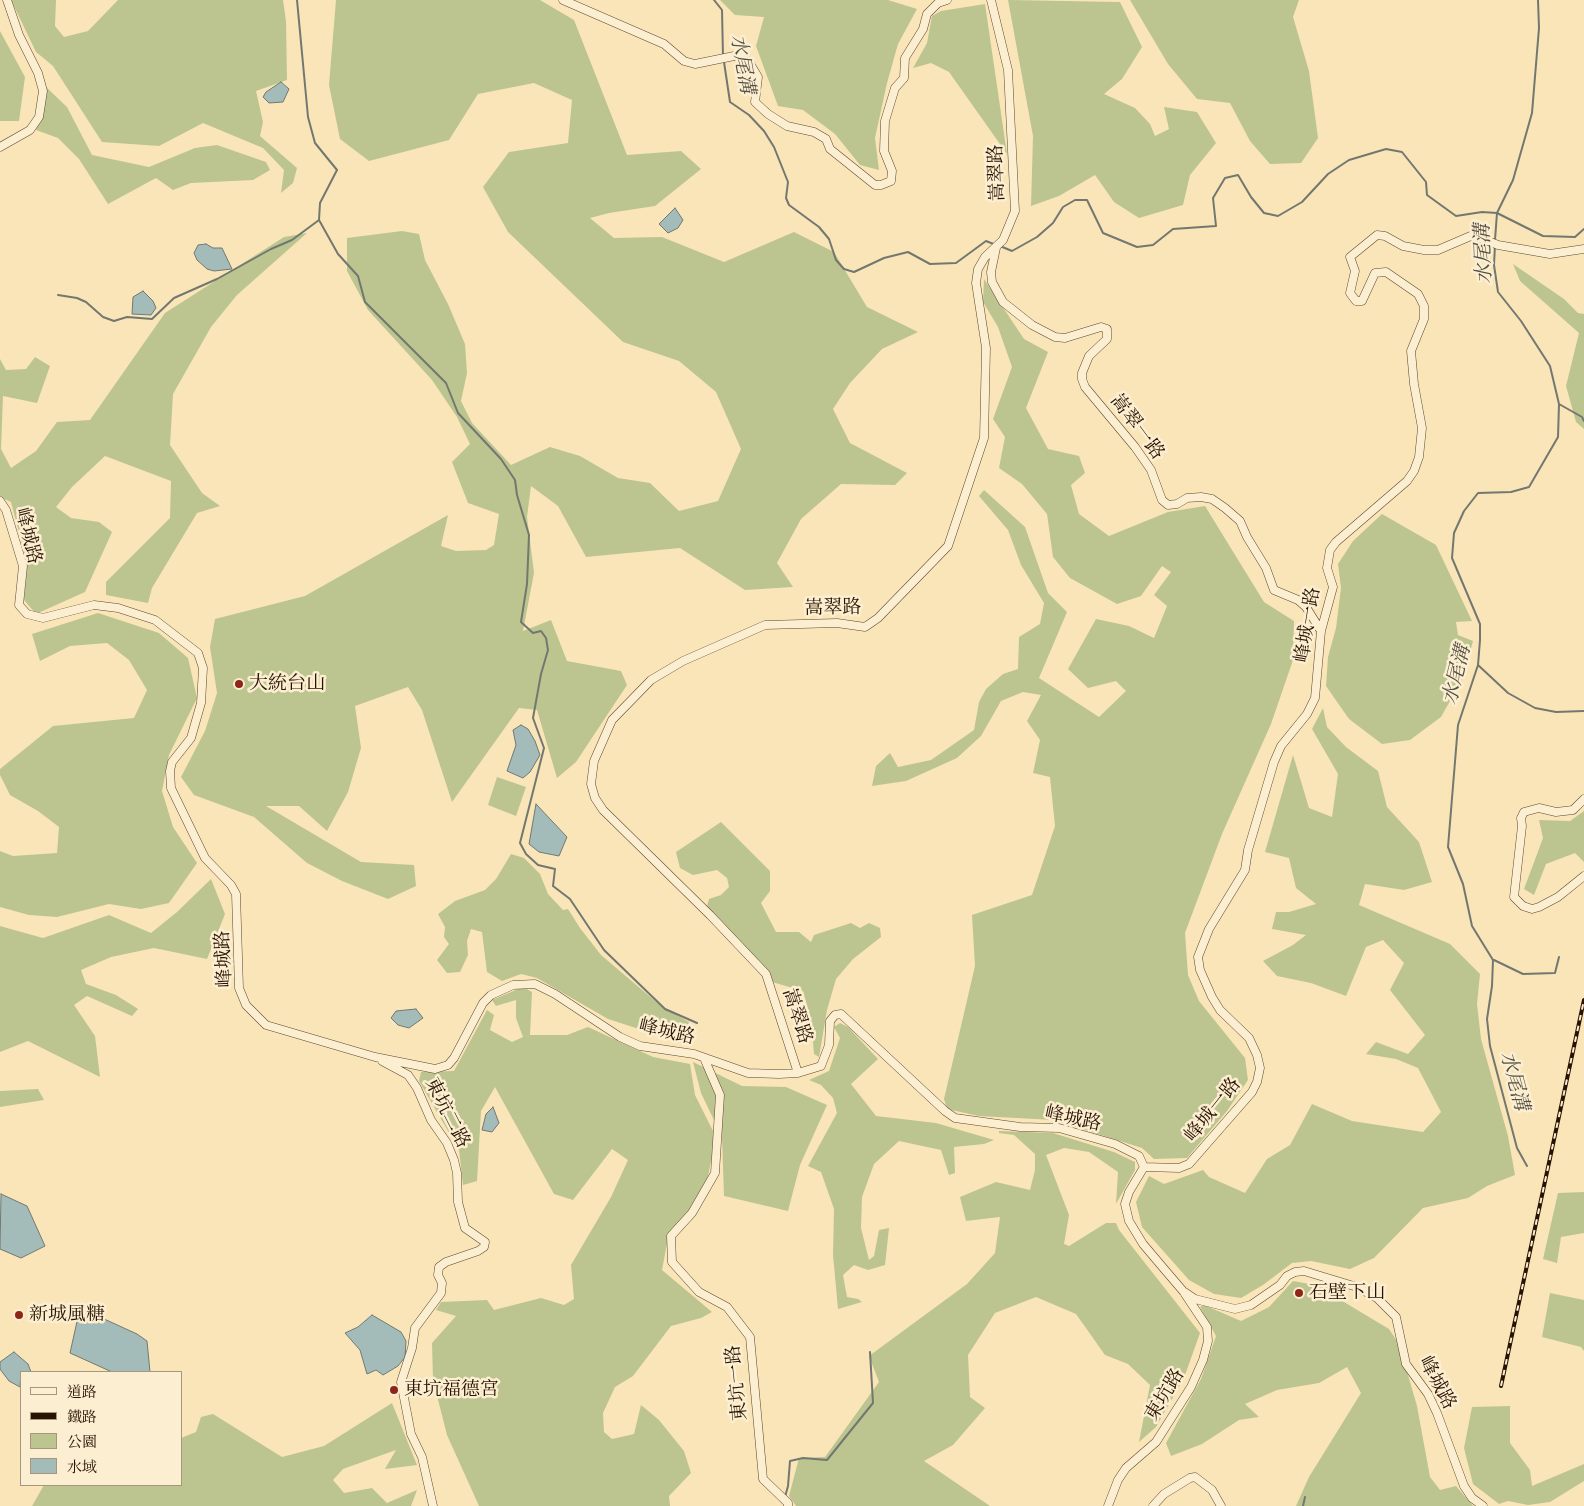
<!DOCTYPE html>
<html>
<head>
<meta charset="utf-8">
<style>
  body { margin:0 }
  #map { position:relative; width:1584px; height:1506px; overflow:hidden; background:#fae5b8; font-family:"EB Garamond","Noto Serif TC",serif }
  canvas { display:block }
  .legend { position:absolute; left:20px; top:1371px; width:162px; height:115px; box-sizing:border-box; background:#fceed1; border:1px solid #a7967e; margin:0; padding:6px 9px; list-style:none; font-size:15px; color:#281301 }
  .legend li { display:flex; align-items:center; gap:10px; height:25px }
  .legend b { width:25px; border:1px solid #a7967e }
</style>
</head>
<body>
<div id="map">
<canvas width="1584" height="1506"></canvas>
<ul class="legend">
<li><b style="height:6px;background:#fceed1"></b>道路</li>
<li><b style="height:6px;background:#281301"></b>鐵路</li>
<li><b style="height:14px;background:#bcc590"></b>公園</li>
<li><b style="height:14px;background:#a3bcba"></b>水域</li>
</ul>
</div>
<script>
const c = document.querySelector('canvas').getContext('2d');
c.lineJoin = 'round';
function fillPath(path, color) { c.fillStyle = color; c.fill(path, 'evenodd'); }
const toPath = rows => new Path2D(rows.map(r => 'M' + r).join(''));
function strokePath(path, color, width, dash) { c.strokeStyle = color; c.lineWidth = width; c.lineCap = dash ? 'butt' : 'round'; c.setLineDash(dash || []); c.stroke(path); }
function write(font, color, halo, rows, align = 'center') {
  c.font = font + ' "EB Garamond","Noto Serif TC",serif'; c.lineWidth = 5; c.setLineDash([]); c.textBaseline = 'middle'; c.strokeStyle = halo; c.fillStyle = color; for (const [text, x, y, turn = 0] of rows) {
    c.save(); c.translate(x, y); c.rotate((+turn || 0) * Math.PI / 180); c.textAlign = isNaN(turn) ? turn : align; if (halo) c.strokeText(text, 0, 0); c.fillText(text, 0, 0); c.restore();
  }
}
const green = toPath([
  [11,0,56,0,55,26,64,37,88,31,118,0,283,0,286,21,287,80,256,91,263,122,260,136,297,168,293,183,281,193,284,170,263,148,203,123,159,146,102,142,53,66,36,52],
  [336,0,540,0,574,20,627,155,681,151,701,169,655,206,609,213,590,218,614,238,662,237,724,262,794,232,834,252,867,307,918,332,882,349,850,383,833,409,850,443,907,473,895,485,841,484,801,519,777,563,793,587,745,590,680,548,586,557,558,506,531,486,527,517,534,573,523,631,551,620,567,661,621,671,627,685,576,762,557,778,537,710,519,708,452,802,422,710,408,687,355,706,361,748,348,792,327,831,299,806,266,806,361,862,414,865,416,886,388,899,342,881,307,863,254,817,194,795,181,777,205,731,217,693,210,647,215,619,305,596,448,515,441,546,456,551,486,550,494,545,499,514,468,503,452,462,470,444,457,417,432,380,368,310,347,271,347,238,402,231,419,234,425,260,448,304,465,344,467,373,461,401,472,423,511,465,550,447,580,456,618,478,650,483,679,511,718,501,741,449,716,392,679,361,623,342,508,232,483,187,509,152,568,143,572,100,534,83,478,94,449,140,369,161,340,139,329,85],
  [720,0,888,0,917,9,898,44,887,83,875,138,879,170,860,165,835,134,803,110,778,106,756,46,764,17,735,15],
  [1008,0,1120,2,1142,47,1122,79,1104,94,1135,108,1150,124,1155,136,1169,129,1164,107,1197,112,1216,143,1190,175,1183,205,1139,218,1114,202,1095,175,1059,196,1031,206,1033,136],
  [1130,0,1299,0,1293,17,1309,71,1318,138,1301,163,1270,164,1250,141,1230,103,1197,99,1168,64],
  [985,4,1007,154,949,72,931,63,913,68,927,43,932,16,941,11],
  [0,31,25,77,19,121,0,121],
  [46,87,67,107,92,155,149,167,195,148,217,145,266,162,270,170,253,180,191,183,173,190,156,178,108,204,79,159,58,138,36,130],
  [307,233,237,295,211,327,173,394,170,445,202,493,220,506,197,513,152,588,148,603,106,595,106,582,170,518,171,481,105,456,72,487,56,507,71,518,99,522,112,532,85,592,36,614,24,600,27,562,11,502,0,497,0,359,6,370,26,369,35,357,50,366,37,403,3,396,1,449,11,468,36,451,57,422,90,420,165,313,284,237],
  [1513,264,1564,299,1578,313,1584,314,1584,429,1576,422,1566,386,1579,333,1520,281],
  [984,279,1024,339,1048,352,1026,408,1048,449,1079,456,1085,473,1071,485,1079,514,1109,536,1168,512,1205,506,1264,602,1294,621,1293,660,1271,724,1222,834,1185,933,1188,975,1199,1001,1245,1058,1248,1080,1227,1111,1187,1158,1154,1159,1142,1148,1054,1120,979,1116,947,1109,944,1099,975,966,972,915,1032,895,1055,826,1050,777,1033,773,1040,740,1027,721,1041,695,1023,692,1001,701,981,736,957,758,906,781,872,786,876,766,890,753,898,767,931,760,974,730,979,702,986,689,1003,674,1018,669,1019,637,1040,624,1044,603,1021,565,1008,530,979,496,984,490,1025,527,1048,593,1067,612,1039,678,1099,717,1126,691,1116,681,1088,688,1068,669,1096,619,1129,626,1154,638,1167,606,1154,595,1171,572,1162,566,1141,596,1117,604,1070,578,1053,557,1047,514,1022,484,999,468,1005,437,993,419,1012,367,998,327,983,302],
  [1382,514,1436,545,1472,621,1456,622,1458,635,1473,641,1463,678,1441,717,1410,740,1382,744,1349,719,1326,686,1328,657,1336,628,1341,588,1338,564,1353,541],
  [98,613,159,633,188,658,197,698,169,755,162,791,173,827,197,863,169,903,141,909,109,904,57,917,29,915,0,907,0,851,13,856,57,853,59,827,38,811,10,795,0,775,0,769,53,726,134,718,147,690,129,660,107,643,70,646,40,661,32,634],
  [1323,708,1327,727,1346,747,1378,771,1387,807,1419,842,1432,882,1404,890,1365,884,1359,905,1450,944,1480,974,1477,1004,1481,1039,1508,1136,1515,1175,1487,1186,1468,1198,1423,1208,1374,1258,1350,1269,1311,1261,1292,1263,1263,1285,1241,1298,1214,1294,1189,1280,1142,1227,1136,1202,1149,1176,1164,1184,1203,1170,1209,1177,1245,1193,1267,1159,1290,1145,1312,1104,1352,1121,1423,1132,1441,1112,1418,1068,1396,1059,1366,1054,1376,1042,1408,1054,1425,1035,1390,990,1404,963,1383,940,1366,947,1346,996,1311,983,1277,976,1263,961,1293,945,1306,935,1272,929,1276,912,1289,912,1316,904,1296,888,1289,858,1265,852,1293,755,1309,808,1332,817,1338,774,1312,729],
  [497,777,526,787,516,816,488,805],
  [1584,811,1584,862,1575,853,1546,864,1534,895,1524,889,1543,838,1539,820,1570,821],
  [721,822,770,871,770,891,761,903,776,932,799,932,811,942,814,935,851,923,860,928,869,923,880,928,881,937,853,959,836,979,827,1010,819,1057,814,1054,811,1019,803,991,772,982,707,906,709,899,721,895,729,887,727,878,717,870,693,875,680,868,676,852],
  [511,854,524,858,540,874,548,894,563,910,568,909,580,928,601,955,661,1006,689,1022,686,1038,645,1031,608,1019,537,978,521,974,502,981,487,972,482,932,471,929,467,941,468,955,460,972,447,973,437,960,449,944,444,937,445,927,438,914,455,901,485,890,496,879],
  [211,879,225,914,207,959,154,948,111,957,81,970,86,984,116,995,138,1009,132,1016,87,996,74,1005,95,1036,100,1077,28,1041,0,1052,0,926,43,938,109,915,151,933,177,912],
  [523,987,532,992,530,1035,567,1035,588,1027,653,1057,690,1064,695,1095,716,1137,706,1186,689,1212,669,1233,662,1270,712,1312,701,1318,671,1326,633,1376,615,1387,603,1413,604,1432,612,1439,634,1434,641,1405,659,1420,684,1451,691,1473,669,1496,670,1506,479,1506,447,1435,433,1380,432,1343,456,1316,436,1310,441,1302,487,1300,494,1310,541,1298,564,1305,574,1299,571,1265,611,1197,628,1160,612,1149,573,1200,554,1194,495,1087,481,1111,477,1181,463,1185,459,1150,419,1081,421,1072,454,1071,487,1010,494,1015,490,1030,512,1042,523,1037,516,1018,516,1000,496,1006,492,1000],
  [840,1023,848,1027,878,1059,851,1084,876,1116,936,1123,994,1140,984,1144,954,1147,955,1173,949,1175,941,1150,899,1141,874,1164,862,1197,861,1228,869,1260,874,1256,879,1230,889,1228,885,1265,868,1270,854,1265,843,1275,847,1297,858,1299,862,1302,838,1309,833,1255,834,1209,821,1172,808,1166,837,1113,833,1098,821,1085,809,1080,829,1071,840,1038,834,1027],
  [693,1062,742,1086,786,1087,827,1105,800,1165,788,1211,724,1196,722,1137,701,1093],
  [38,1089,44,1100,0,1107,0,1091],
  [999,1131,1053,1133,1114,1152,1135,1162,1135,1170,1116,1204,1118,1172,1089,1152,1064,1148,1046,1155,1069,1215,1064,1244,1069,1246,1106,1223,1116,1223,1119,1230,1200,1333,1184,1378,1156,1427,1139,1442,1150,1385,1128,1364,1105,1355,1076,1314,1036,1297,995,1313,968,1355,970,1397,985,1408,953,1445,924,1461,990,1506,796,1506,789,1496,799,1458,825,1457,879,1382,869,1356,967,1284,995,1253,1000,1217,966,1221,960,1197,996,1182,1030,1190,1035,1170,1035,1154,1014,1135,999,1133],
  [1584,1192,1584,1233,1561,1237,1557,1263,1543,1259,1558,1193],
  [1293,1281,1337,1289,1339,1299,1389,1329,1399,1344,1417,1406,1430,1477,1440,1490,1456,1486,1473,1506,1296,1506,1309,1477,1361,1393,1347,1367,1319,1383,1277,1390,1245,1404,1259,1417,1239,1420,1202,1444,1171,1456,1166,1443,1201,1379,1216,1336,1200,1307,1204,1305,1241,1321,1269,1307],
  [1550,1293,1584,1300,1584,1351,1581,1347,1542,1337],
  [392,1403,417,1465,385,1469,396,1450,343,1469,333,1480,344,1493,372,1488,387,1503,417,1490,411,1506,32,1506,44,1485,181,1485,181,1438,196,1432,201,1417,213,1414,282,1457,324,1446],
  [1510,1406,1510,1443,1530,1470,1532,1486,1584,1464,1584,1481,1550,1502,1528,1505,1508,1501,1499,1504,1473,1484,1464,1448,1472,1407]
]);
const water = toPath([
  [281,82,289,89,283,102,269,103,263,97,266,92,281,82],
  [675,208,683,220,678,228,668,233,659,224,675,208],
  [206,244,213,248,222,248,232,269,214,271,207,269,197,260,194,253,198,245,206,244],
  [143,291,153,301,156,308,151,315,132,314,133,297,143,291],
  [521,725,528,729,535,741,540,755,530,772,523,778,507,771,516,745,513,730,521,725],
  [536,804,567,837,559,856,539,852,529,844,536,804],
  [416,1009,423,1018,409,1028,398,1025,391,1018,396,1011,416,1009],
  [493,1107,499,1123,492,1132,482,1130,486,1114,493,1107],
  [1,1194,27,1206,45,1246,21,1258,0,1249,1,1194],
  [80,1308,137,1334,147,1341,150,1372,112,1372,70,1353,80,1308],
  [372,1315,401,1332,406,1341,405,1357,398,1366,383,1375,376,1370,367,1374,360,1350,345,1333,358,1327,372,1315],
  [14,1352,28,1364,31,1372,21,1372,20,1387,9,1381,0,1369,0,1362,14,1352]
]);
const stream = toPath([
  [297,0,308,117,315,143,337,170,320,203,319,220,338,254,358,276,365,302,446,383,458,413,501,459,515,480,517,495,529,535,527,584,521,622,533,633,541,631,546,638,548,650,541,674,533,718,544,748,520,843,526,854,538,865,555,869,553,886,570,899,604,950,665,1009,697,1023],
  [714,0,722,10,723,57],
  [724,62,730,102,749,115,764,131,774,147,788,182,786,198,789,205,819,227,829,239,836,260,844,269,854,272,884,258,908,252,930,264,956,263,986,241,996,245],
  [1495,240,1497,213,1513,180,1532,113,1539,28,1538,0],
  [1495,245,1494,265,1498,292,1521,321,1550,366,1559,404,1558,437,1529,487,1511,492,1478,493,1464,511,1454,533,1452,558,1480,624,1480,640,1478,665,1458,725,1448,847,1463,884,1472,926,1493,960,1492,986,1487,1019,1490,1046,1517,1148,1527,1166],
  [1000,246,1012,251,1037,237,1053,223,1063,207,1075,200,1087,200,1103,233,1137,247,1153,245,1173,229,1216,226,1213,198,1225,178,1238,175,1251,197,1264,213,1278,216,1302,202,1328,174,1349,160,1386,149,1402,152,1426,182,1427,195,1456,216,1482,212,1497,213,1543,236,1575,237,1584,229],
  [58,295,77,298,86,302,103,317,114,321,127,317,152,319,174,298,217,279,271,249,292,240,319,220],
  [1559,404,1582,417,1584,421],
  [1478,665,1508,693,1535,708,1556,712,1584,711],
  [1494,960,1523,974,1555,973,1559,957],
  [785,1497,788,1486,790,1461,803,1458,827,1460,873,1403,870,1352],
  [1303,1506,1305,1497]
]);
const minor = toPath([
  [563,0,664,44,684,61,695,64,739,55,749,62,758,77,755,102,768,114,787,126,814,132,826,139,830,149,875,185,881,185,891,181,892,171,884,151,885,121,895,88,904,78,905,58,923,29,927,14,938,3,947,0],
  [0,147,30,130,39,117,43,91,38,73,19,35,7,0],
  [996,248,991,272,992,282,1003,302,1032,325,1055,337,1065,338,1101,327,1107,329,1107,339,1089,356,1082,373,1082,379,1085,387,1135,447,1151,470,1162,500,1168,505,1177,504,1187,498,1201,497,1212,499,1225,508,1240,521,1247,537,1266,568,1274,590,1298,600,1306,607,1321,631],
  [0,501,6,510,23,566,19,605,27,614,43,618,94,605,118,608,155,620,198,653,203,668,201,703,191,738,172,762,170,771,171,788,205,858,231,885,236,894,239,988,246,1005,266,1025,375,1057,435,1069,448,1065,454,1058,483,1003,491,995,513,985,535,984,555,994,620,1037,640,1046,694,1054,748,1073,779,1074,798,1073,821,1066,829,1045,830,1021,835,1015,841,1014,945,1111,955,1118,1020,1127,1059,1128,1115,1144,1139,1156,1144,1167,1129,1192,1125,1204,1129,1221,1143,1244,1165,1270,1183,1291,1195,1299,1235,1309,1251,1305,1280,1285,1287,1276,1295,1272,1304,1271,1357,1287,1377,1298,1396,1317,1406,1364,1428,1394,1437,1413,1464,1486,1472,1498,1483,1506],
  [1584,799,1573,810,1556,812,1539,808,1524,812,1521,818,1522,826,1514,897,1523,906,1532,909,1539,907,1558,897,1584,876],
  [704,1058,720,1095,715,1173,692,1213,671,1236,672,1262,699,1292,727,1307,750,1337,763,1479,788,1503,788,1506],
  [382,1061,408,1075,417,1088,431,1120,447,1143,454,1160,457,1173,458,1202,465,1228,485,1242,484,1247,478,1251,446,1262,439,1267,438,1275,442,1283,441,1293,415,1328,412,1348,401,1382,411,1434,422,1457,433,1506],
  [798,1073,766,974,710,915,603,810,595,798,591,784,594,761,612,720,651,680,683,661,765,625,837,623,865,627,878,618,948,546,984,438,986,348,976,283,978,269,985,257,1003,240,1015,211,1008,70,991,0],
  [1144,1167,1179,1168,1189,1164,1252,1092,1257,1082,1260,1068,1257,1055,1249,1038,1220,1010,1212,997,1200,970,1198,957,1209,929,1245,870,1248,850,1274,762,1281,746,1307,714,1315,698,1321,631,1333,587,1327,568,1330,550,1336,542,1407,481,1414,471,1419,457,1422,428,1414,384,1411,351,1424,319,1424,306,1418,294,1386,272,1375,273,1362,301,1356,301,1350,293,1355,271,1350,257,1377,235,1385,236,1403,246,1424,250,1438,250,1473,235,1498,245,1550,254,1584,249],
  [1108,1506,1118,1480,1126,1468,1156,1442,1191,1387,1203,1360,1208,1341,1207,1327,1185,1294],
  [1153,1506,1164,1494,1190,1478,1195,1477,1212,1490,1221,1506]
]);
const rail = toPath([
  [1501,1386,1584,1000]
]);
const markers = [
  [239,684,5,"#8f2418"],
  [1299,1293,5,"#8f2418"],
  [19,1315,5,"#8f2418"],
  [394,1390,5,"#8f2418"]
];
const streetNames = [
  ["嵩翠路",997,173,-92],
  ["嵩翠一路",1137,427,53],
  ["峰城路",28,536,76],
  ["嵩翠路",833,608,-1],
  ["峰城一路",1308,625,-81],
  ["峰城路",224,959,-93],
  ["嵩翠路",797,1016,72],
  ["峰城路",667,1032,13],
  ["峰城一路",1213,1110,-51],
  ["東坑二路",447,1113,63],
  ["峰城路",1073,1119,12],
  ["東坑一路",737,1383,-96],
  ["峰城路",1437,1383,62],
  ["東坑路",1165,1395,-59]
];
const poiNames = [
  ["大統台山",249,684],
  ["石壁下山",1309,1293],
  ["新城風糖",29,1315],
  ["東坑福德宮",404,1390]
];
const waterNames = [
  ["水尾溝",742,64,80],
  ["水尾溝",1484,254,-92],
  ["水尾溝",1457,675,-76],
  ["水尾溝",1514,1081,75]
];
fillPath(green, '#bcc590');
fillPath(water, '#a3bcba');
strokePath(water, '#727870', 1);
strokePath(stream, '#727870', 2);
strokePath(minor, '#5c482f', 9);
strokePath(minor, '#fceed1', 8);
strokePath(rail, '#281301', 4);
strokePath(rail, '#fceed1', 2, [5.5]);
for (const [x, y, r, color] of markers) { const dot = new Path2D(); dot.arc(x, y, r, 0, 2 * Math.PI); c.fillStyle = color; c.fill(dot); strokePath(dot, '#fceed1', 2); }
write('19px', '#281301', '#fceed1', streetNames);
write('19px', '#281301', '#fceed1', poiNames, 'left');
write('italic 20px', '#534e42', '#fceed1', waterNames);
</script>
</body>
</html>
